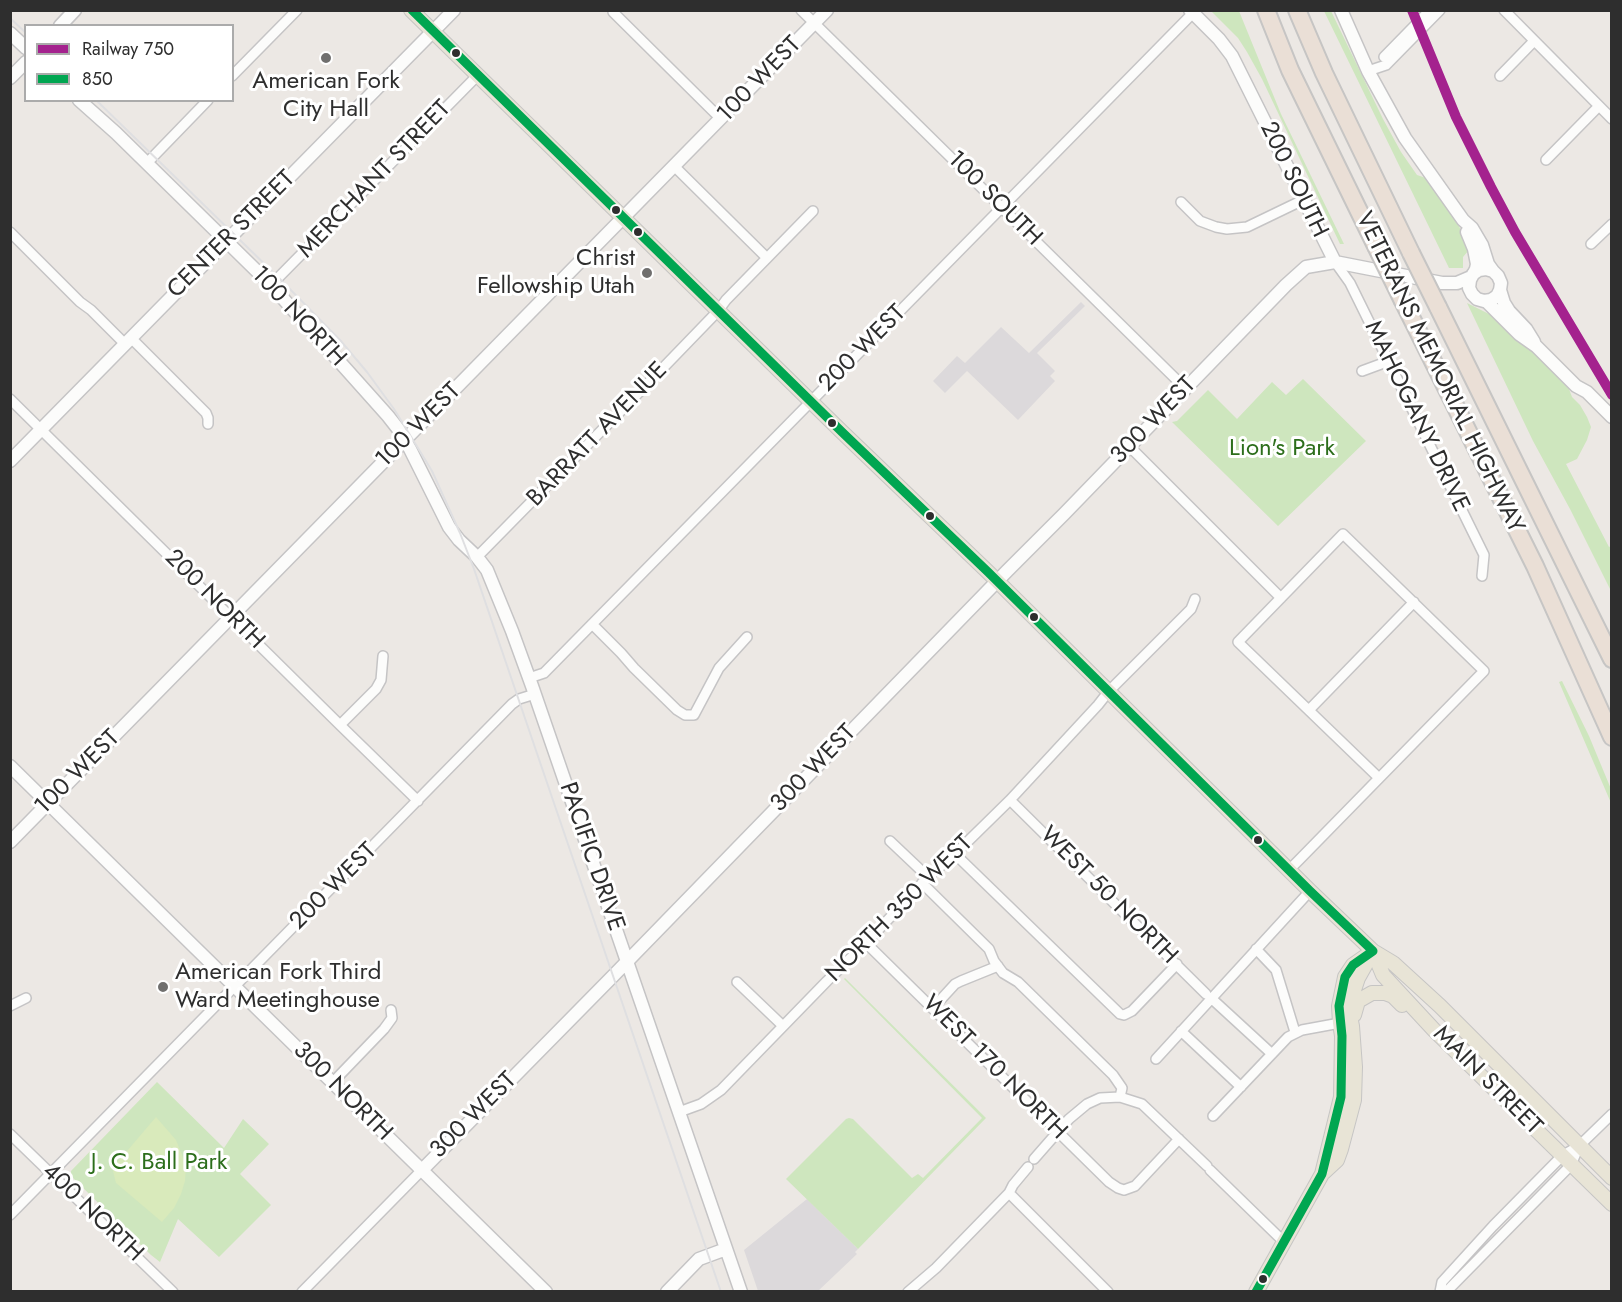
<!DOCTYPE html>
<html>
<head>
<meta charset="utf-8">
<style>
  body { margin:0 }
  #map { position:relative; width:1622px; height:1302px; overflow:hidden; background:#ece8e4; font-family:Jost,sans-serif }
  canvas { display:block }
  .frame { position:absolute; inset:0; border:12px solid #2e2e2e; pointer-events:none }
  .legend { position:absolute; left:24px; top:24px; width:210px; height:78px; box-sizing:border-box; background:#fff; border:2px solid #ababab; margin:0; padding:8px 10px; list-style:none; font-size:18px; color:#2e2e2e }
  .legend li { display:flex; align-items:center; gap:12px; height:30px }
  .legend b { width:30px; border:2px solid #ababab }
</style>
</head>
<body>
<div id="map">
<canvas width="1622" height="1302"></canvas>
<div class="frame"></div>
<ul class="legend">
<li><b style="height:8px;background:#a4228e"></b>Railway 750</li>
<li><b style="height:8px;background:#00a651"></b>850</li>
</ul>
</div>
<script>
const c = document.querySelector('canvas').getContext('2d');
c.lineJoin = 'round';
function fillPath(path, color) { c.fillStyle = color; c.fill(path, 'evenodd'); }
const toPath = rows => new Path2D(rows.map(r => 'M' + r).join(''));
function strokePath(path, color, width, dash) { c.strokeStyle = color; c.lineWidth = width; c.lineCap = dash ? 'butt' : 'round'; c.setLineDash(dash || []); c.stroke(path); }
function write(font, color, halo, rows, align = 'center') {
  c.font = font + ' Jost,sans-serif'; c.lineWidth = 6; c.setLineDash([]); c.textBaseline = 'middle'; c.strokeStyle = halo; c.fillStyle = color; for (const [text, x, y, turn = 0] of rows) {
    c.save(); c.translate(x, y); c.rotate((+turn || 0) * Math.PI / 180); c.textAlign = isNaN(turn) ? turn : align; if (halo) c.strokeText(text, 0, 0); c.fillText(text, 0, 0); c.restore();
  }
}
const industrial = toPath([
  [1081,302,1085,306,1037,353,1055,371,1050,376,1055,381,1018,420,967,371,945,393,933,381,957,356,965,363,1001,327,1029,353],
  [807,1199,858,1249,855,1252,857,1254,817,1292,758,1291,744,1250]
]);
const green = toPath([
  [1211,11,1239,11,1281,114,1344,244,1340,244,1262,79,1247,52,1238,38],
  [1324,11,1331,11,1383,119,1401,152,1417,175,1426,178,1459,226,1469,250,1463,257,1463,268,1449,268],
  [1467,303,1493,316,1504,328,1508,327,1569,389,1572,397,1580,405,1587,417,1591,427,1587,440,1577,459,1566,464,1609,547,1611,546,1611,591,1570,509,1533,441],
  [1303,379,1366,441,1278,526,1172,422,1177,421,1208,390,1237,419,1272,382,1286,395],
  [1562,681,1589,736,1611,789,1611,803,1559,682],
  [845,978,986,1118,858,1249,786,1179,846,1119,849,1118,853,1119,912,1178,918,1174,923,1178,982,1118,844,979],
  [157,1082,224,1148,243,1119,269,1144,240,1174,271,1205,219,1257,178,1219,160,1262,151,1255,71,1176,71,1171]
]);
const pitch = toPath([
  [156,1117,176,1140,186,1165,185,1181,181,1194,174,1208,162,1222,116,1183,113,1171,116,1164]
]);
const street = toPath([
  [801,10,1186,389],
  [1504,10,1612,119],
  [613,12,721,119],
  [1384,57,1430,10],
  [1368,71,1386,65,1440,10],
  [232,76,297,10],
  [1500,76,1534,41],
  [1546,160,1599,106],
  [147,163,208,100],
  [674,166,767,258],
  [1181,202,1200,221,1216,227,1227,229,1247,227,1303,200],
  [10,232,80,302,91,310,125,344],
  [1591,244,1612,224],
  [1335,262,1350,283,1484,555,1482,576],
  [271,285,478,75],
  [131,338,206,413,208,418,208,424],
  [1362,371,1389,361],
  [10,399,340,725,418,801],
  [1130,447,1281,598],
  [477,557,660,371,718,311,726,300,813,211],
  [592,624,621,653,634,668,677,710,685,715,694,715,719,668,747,637],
  [529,678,544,673,1193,13],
  [1309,710,1414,602],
  [340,725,376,689,381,680,383,656],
  [1010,800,1206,994],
  [890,841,928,877],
  [955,854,1120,1014,1124,1015,1132,1011,1177,964],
  [1289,870,1299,860,1484,671,1343,534,1238,642,1379,778],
  [922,883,989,949,994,961,1003,973,1018,982,1113,1075,1122,1088,1120,1097],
  [866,943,1109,1182,1118,1188,1124,1190,1135,1186,1179,1139],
  [1256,949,1276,970,1295,1032],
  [737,982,783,1026],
  [1211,998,1272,1054],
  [10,1006,26,998],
  [933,1008,955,984,961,981,998,966],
  [1181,1031,1241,1087],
  [1156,1059,1310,891],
  [333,1082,384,1029,392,1018,391,1010],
  [679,1112,701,1104,721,1090,827,981,866,943,928,877,955,854,1010,800,1098,705,1109,691,1191,609,1195,599],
  [1213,1116,1288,1037,1302,1030,1340,1023],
  [10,1134,173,1292],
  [1034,1159,1069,1119,1087,1104,1100,1098,1120,1097,1142,1104,1207,1166],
  [1210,1170,1284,1242],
  [1009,1193,1108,1292],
  [10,1215,512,704,519,699,535,694],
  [302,1292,422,1170],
  [908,1292,936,1268,1009,1193,1013,1185,1028,1167],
  [1440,1292,1442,1282,1493,1226,1562,1156,1579,1146,1612,1114],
  [1444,1292,1449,1289,1571,1165,1579,1146]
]);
const secondary = toPath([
  [1190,10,1219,39,1232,56,1335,262],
  [1341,10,1368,71,1405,138,1463,220,1472,228,1482,245,1488,264,1493,271],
  [60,26,75,10],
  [10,33,26,48],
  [10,78,26,62],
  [79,100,116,133,271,285,388,416,399,430,410,449,449,527,459,540,477,557,487,570,512,631,532,686,741,1292],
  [1467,232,1474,249,1477,264,1476,269,1470,280,1469,288,1472,294,1477,299,1484,301,1491,300,1497,296,1500,290,1501,283,1498,276,1493,271,1486,269,1479,270,1473,274],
  [1500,290,1504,303,1509,311,1526,329,1534,342],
  [1486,301,1519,334,1536,346,1576,386,1587,392,1612,417],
  [10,461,454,10],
  [10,766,546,1292],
  [10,842,827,10],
  [422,1170,613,976,1007,571,1064,514,1286,285,1306,267,1335,262,1442,283,1457,283,1471,277],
  [667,1292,699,1259,726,1249]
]);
const primary = toPath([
  [411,10,842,432,988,572,1310,891,1373,951,1393,963,1440,1006,1612,1178],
  [1373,951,1383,975,1434,1030,1612,1204],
  [1354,1015,1358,1001,1372,993,1385,993,1393,996,1402,1005],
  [1324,1172,1337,1160,1341,1149,1354,1100,1355,1067,1352,1026,1349,1011,1351,999,1358,978,1372,953],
  [1256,1292,1322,1174,1341,1097,1342,1036,1340,1023,1339,1006,1345,977,1353,965,1373,951]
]);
const highway = toPath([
  [1266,10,1290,70,1376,246],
  [1297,10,1324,73,1411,253],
  [1403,301,1535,566,1612,737],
  [1438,307,1612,659]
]);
const rail = toPath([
  [10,18,26,33],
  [96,100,279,278,340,340,367,372,394,409,432,471,460,533,474,569,721,1292]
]);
const highwayBridge = toPath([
  [1376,246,1403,301],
  [1411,253,1438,307]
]);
const bus1 = toPath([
  [412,10,842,432,988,572,1310,891,1373,951],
  [1256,1292,1322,1174,1341,1097,1342,1036,1339,1006,1345,977,1353,965,1373,951]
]);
const rail1 = toPath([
  [1412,10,1456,117,1491,187,1515,232,1612,395]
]);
const markers = [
  [456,53,5,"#2e2e2e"],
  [326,58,6,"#706f6e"],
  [616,210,5,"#2e2e2e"],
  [638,232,5,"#2e2e2e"],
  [647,273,6,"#706f6e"],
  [832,423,5,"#2e2e2e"],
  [930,516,5,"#2e2e2e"],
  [1034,617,5,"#2e2e2e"],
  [1258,840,5,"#2e2e2e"],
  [163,987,6,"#706f6e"],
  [1263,1279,5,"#2e2e2e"]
];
const streetNames = [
  ["100 WEST",760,80,-46],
  ["MERCHANT STREET",375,180,-46],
  ["200 SOUTH",1293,180,64],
  ["100 SOUTH",994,199,45],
  ["CENTER STREET",232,235,-45],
  ["100 NORTH",298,317,47],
  ["200 WEST",863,349,-45],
  ["VETERANS MEMORIAL HIGHWAY",1439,373,64],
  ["MAHOGANY DRIVE",1416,417,64],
  ["300 WEST",1154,421,-46],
  ["100 WEST",419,426,-45],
  ["BARRATT AVENUE",598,435,-46],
  ["200 NORTH",214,600,45],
  ["300 WEST",814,769,-46],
  ["100 WEST",78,773,-45],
  ["PACIFIC DRIVE",591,857,71],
  ["200 WEST",334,887,-45],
  ["WEST 50 NORTH",1108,896,45],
  ["NORTH 350 WEST",900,909,-45],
  ["WEST 170 NORTH",994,1068,45],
  ["MAIN STREET",1487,1081,45],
  ["300 NORTH",342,1092,45],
  ["300 WEST",474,1116,-45],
  ["400 NORTH",92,1213,44]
];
const poiNames = [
  ["American Fork",326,82],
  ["City Hall",326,110],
  ["Christ",635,259,"right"],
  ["Fellowship Utah",635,287,"right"],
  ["American Fork Third",175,973,"left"],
  ["Ward Meetinghouse",175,1001,"left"]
];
const parkNames = [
  ["Lion's Park",1282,449],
  ["J. C. Ball Park",159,1163]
];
fillPath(industrial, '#dcd9db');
fillPath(green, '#cee6be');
fillPath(pitch, '#d9eabb');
strokePath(street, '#c5c4c5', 12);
strokePath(secondary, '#c5c4c5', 15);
strokePath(primary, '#c6c5c4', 16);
strokePath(highway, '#c6c5c4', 20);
strokePath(street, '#fcfcfb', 9);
strokePath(secondary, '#fcfcfb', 12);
strokePath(primary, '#e8e4d6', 14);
strokePath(highway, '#eadfd6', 16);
strokePath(rail, '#dfdfe1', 2);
strokePath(highwayBridge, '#c6c5c4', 20, []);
strokePath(highwayBridge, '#eadfd6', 16);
strokePath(bus1, '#00a651', 9);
strokePath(rail1, '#a4228e', 10);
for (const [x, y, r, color] of markers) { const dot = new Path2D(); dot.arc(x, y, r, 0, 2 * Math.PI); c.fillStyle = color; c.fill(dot); strokePath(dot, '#fff', 2); }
write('24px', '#2e2e2e', '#fff', streetNames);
write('24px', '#2e2e2e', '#fff', poiNames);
write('24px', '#2c6e1b', '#fff', parkNames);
</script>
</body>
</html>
